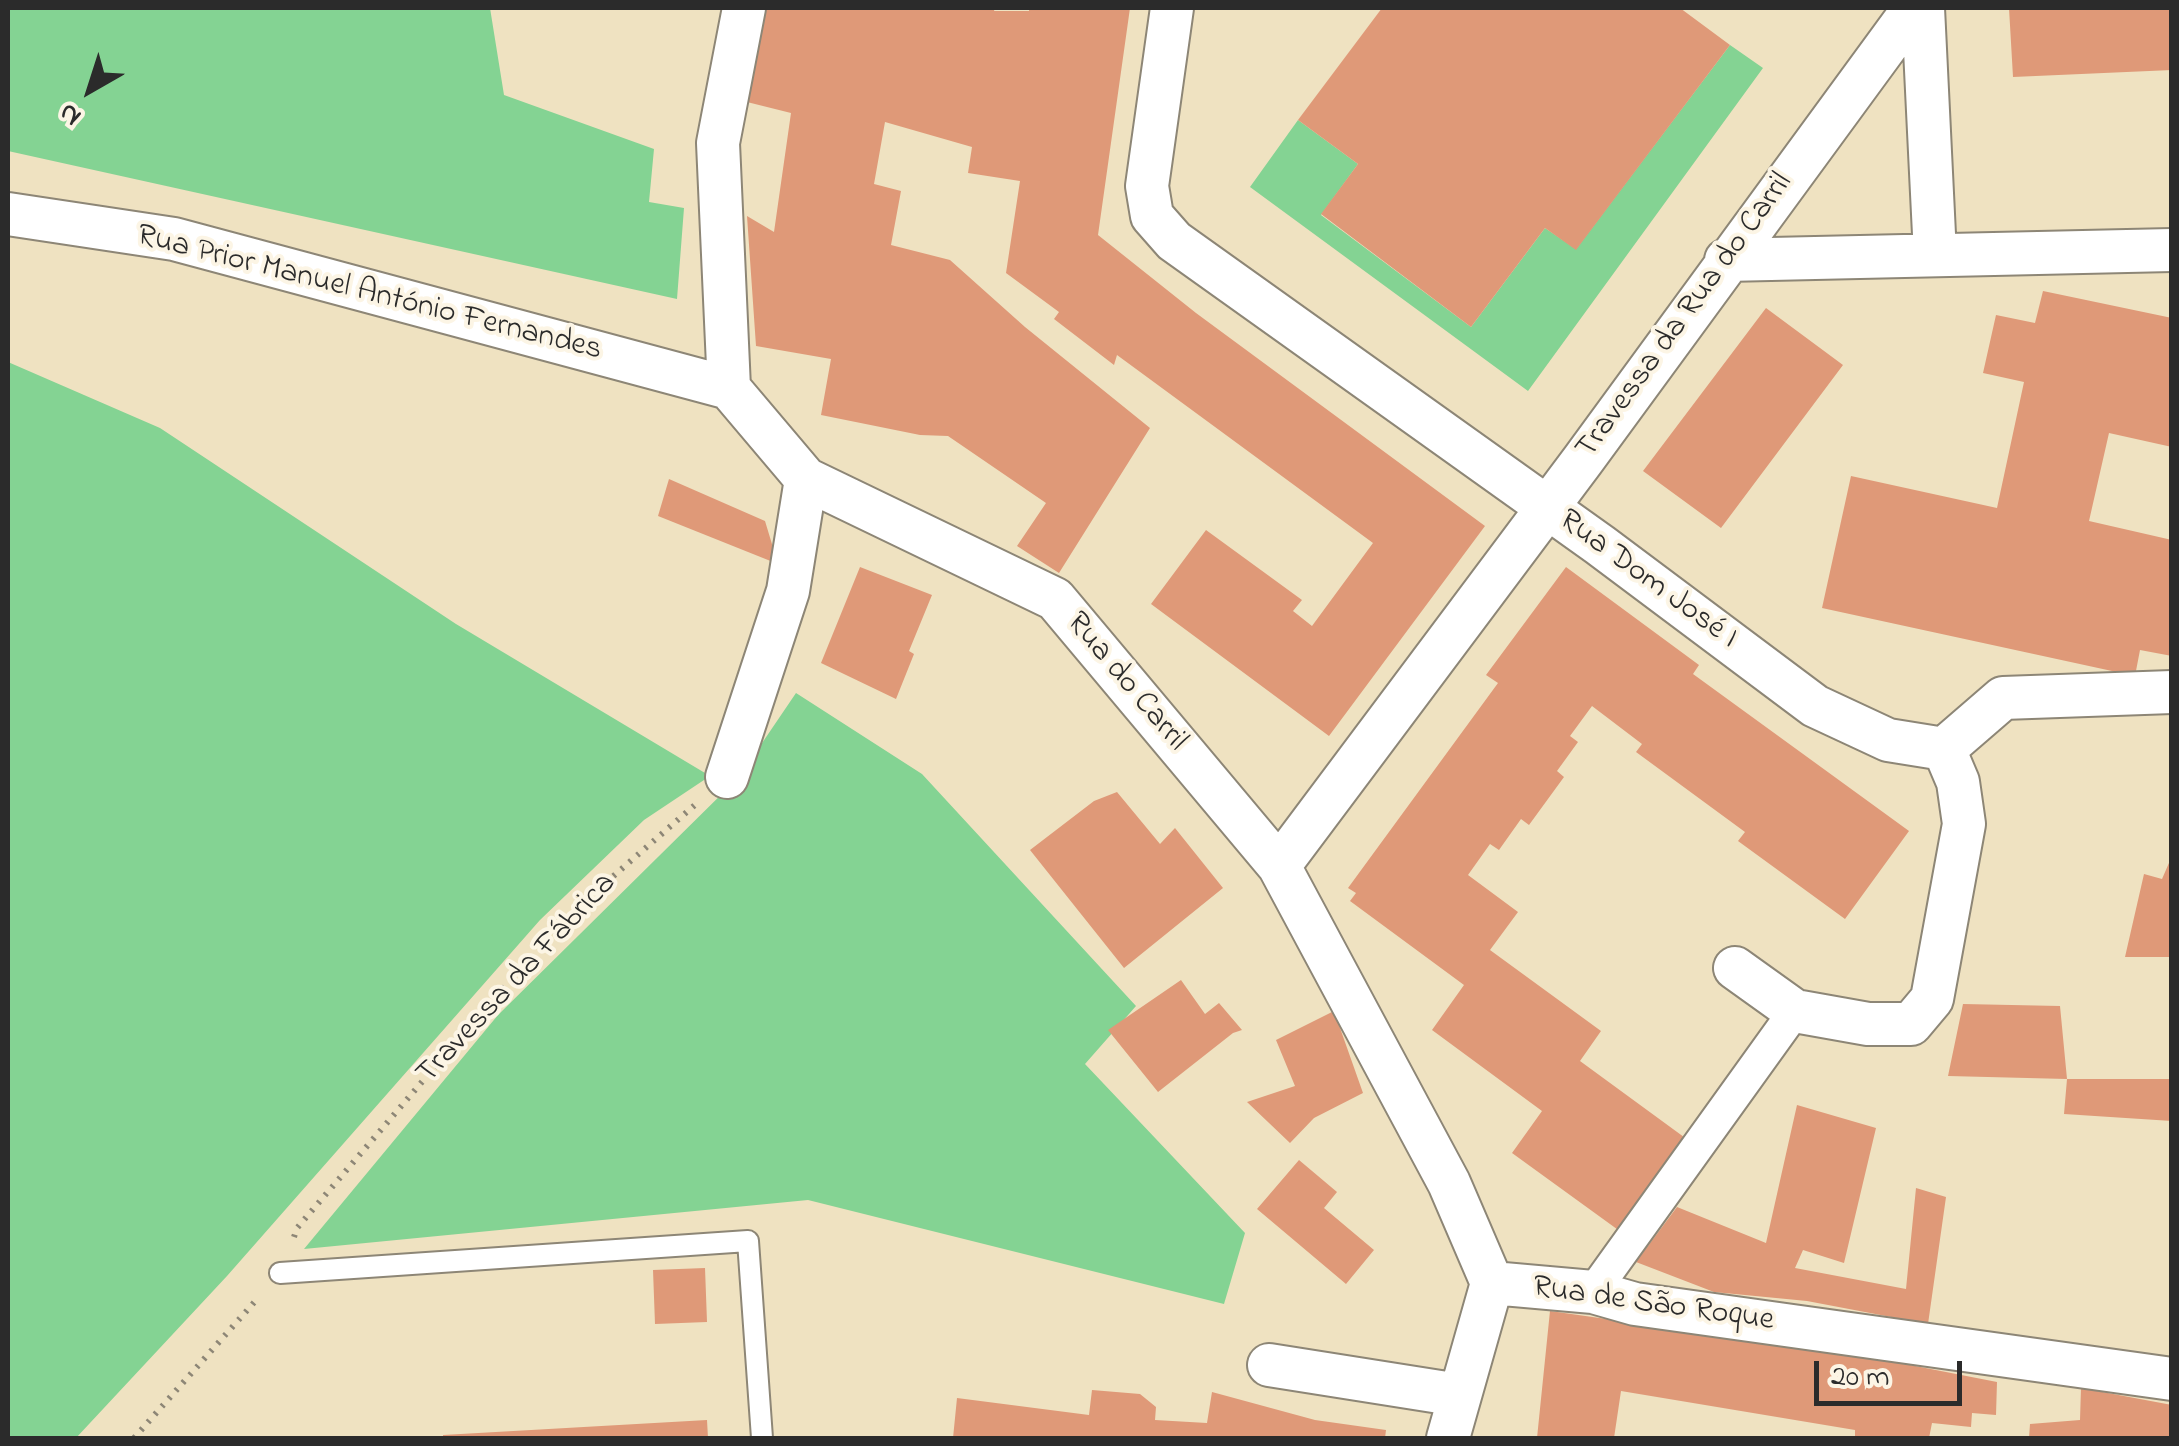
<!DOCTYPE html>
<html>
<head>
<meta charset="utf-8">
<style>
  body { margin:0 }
  #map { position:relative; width:2179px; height:1446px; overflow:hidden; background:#efe2c1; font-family:"Indie Flower",sans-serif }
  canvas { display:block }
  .frame { position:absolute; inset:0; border:10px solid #2b2b2b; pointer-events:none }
  .north { position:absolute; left:40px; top:40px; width:100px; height:100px; -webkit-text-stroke:8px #fcf5e5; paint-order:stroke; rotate:219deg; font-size:28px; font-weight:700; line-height:40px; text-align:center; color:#2b2b2b }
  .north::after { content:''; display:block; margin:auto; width:35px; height:45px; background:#2b2b2b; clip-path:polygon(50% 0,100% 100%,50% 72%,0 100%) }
  .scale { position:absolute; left:1814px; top:1361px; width:148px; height:45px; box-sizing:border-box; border:5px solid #2b2b2b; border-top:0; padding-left:12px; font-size:30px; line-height:35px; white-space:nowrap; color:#2b2b2b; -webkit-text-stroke:8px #fcf5e5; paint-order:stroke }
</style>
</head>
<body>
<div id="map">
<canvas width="2179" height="1446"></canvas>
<div class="frame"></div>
<div class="north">N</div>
<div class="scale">20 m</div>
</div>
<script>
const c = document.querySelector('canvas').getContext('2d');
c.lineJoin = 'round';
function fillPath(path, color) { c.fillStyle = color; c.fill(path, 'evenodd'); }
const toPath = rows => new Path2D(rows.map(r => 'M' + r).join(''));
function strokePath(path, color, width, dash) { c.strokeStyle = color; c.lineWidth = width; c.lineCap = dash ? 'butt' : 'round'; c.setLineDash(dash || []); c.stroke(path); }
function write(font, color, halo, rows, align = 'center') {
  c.font = font + ' "Indie Flower",sans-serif'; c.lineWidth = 8; c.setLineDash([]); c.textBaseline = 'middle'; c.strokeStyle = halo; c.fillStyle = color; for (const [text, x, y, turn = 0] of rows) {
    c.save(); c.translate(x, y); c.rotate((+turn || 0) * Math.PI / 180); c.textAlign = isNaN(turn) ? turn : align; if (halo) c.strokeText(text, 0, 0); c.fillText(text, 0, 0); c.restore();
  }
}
const green = toPath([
  [8,8,490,8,504,95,654,149,649,202,684,208,677,299,8,151],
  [1730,45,1763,68,1528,391,1250,187,1298,120,1358,164,1321,215,1471,327,1545,228,1576,249],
  [8,362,160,428,456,624,710,776,644,820,540,920,227,1276,76,1438,8,1438],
  [796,693,922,774,1136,1006,1085,1064,1245,1233,1224,1304,808,1200,304,1249,498,1015,739,777]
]);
const building = toPath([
  [764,8,995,8,994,11,1029,11,1029,8,1130,8,1098,235,1196,313,1485,526,1329,736,1151,604,1206,530,1302,600,1293,611,1312,626,1373,543,1117,355,1114,365,1054,319,1059,312,1006,273,1020,181,968,173,972,147,885,122,874,184,901,191,891,245,950,260,1025,327,1150,428,1059,573,1017,546,1046,503,948,436,920,435,821,415,831,359,756,346,747,216,774,232,791,113,747,102],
  [1382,8,1680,8,1730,45,1576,250,1545,228,1471,327,1321,214,1358,164,1298,120],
  [2009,8,2172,8,2172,70,2013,77],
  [2043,291,2172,318,2172,447,2109,433,2089,521,2172,540,2172,656,2140,650,2135,676,1822,608,1851,476,1997,508,2024,382,1983,373,1996,315,2035,323],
  [1766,308,1843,365,1721,528,1643,471],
  [669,479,765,521,778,564,658,516],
  [860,567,932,595,909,651,914,654,896,699,821,663],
  [1566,567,1699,665,1693,674,1909,831,1845,919,1738,841,1745,832,1636,752,1642,744,1592,706,1570,736,1578,742,1557,771,1564,777,1529,825,1521,819,1499,850,1490,844,1468,875,1518,912,1490,950,1601,1031,1580,1061,1688,1140,1621,1232,1512,1153,1542,1111,1432,1030,1464,985,1350,901,1356,893,1348,888,1498,683,1486,675],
  [1117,792,1160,844,1175,828,1223,888,1124,968,1030,850,1094,801],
  [2172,856,2172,957,2125,957,2144,874,2162,879],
  [1181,980,1205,1014,1219,1003,1242,1030,1233,1033,1158,1092,1108,1030],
  [1963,1004,2060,1006,2067,1079,1948,1076],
  [1334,1011,1363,1093,1314,1118,1290,1143,1247,1102,1295,1086,1276,1040],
  [2067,1079,2172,1079,2172,1121,2064,1114],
  [1797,1105,1876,1128,1844,1263,1803,1250,1795,1268,1906,1289,1916,1188,1946,1197,1928,1324,1807,1301,1714,1292,1636,1262,1677,1207,1766,1243],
  [1299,1160,1337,1192,1324,1208,1374,1250,1346,1284,1257,1209],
  [705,1268,707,1322,655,1324,653,1270],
  [1550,1311,1854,1354,1997,1382,1996,1415,1972,1413,1971,1427,1932,1423,1929,1438,1855,1438,1855,1430,1621,1391,1614,1438,1537,1438],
  [2081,1388,2172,1405,2172,1438,2029,1438,2030,1424,2080,1420],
  [1092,1390,1140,1394,1156,1407,1155,1420,1207,1423,1212,1392,1315,1420,1386,1430,1385,1438,953,1438,957,1398,1089,1415],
  [707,1420,708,1438,443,1438,443,1435]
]);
const path = toPath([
  [294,1237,297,1228,492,1000,610,879,696,804],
  [134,1438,258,1298]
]);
const service = toPath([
  [280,1273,748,1241,762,1438]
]);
const pedestrian = toPath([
  [1593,1292,1795,1011]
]);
const minor = toPath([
  [744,8,718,143,729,388,806,479,1055,599,1279,866,1449,1183,1492,1283],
  [1172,8,1147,186,1152,216,1174,241,1600,545,1815,706,1888,740,1944,749],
  [1923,8,1935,255],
  [8,214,174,239,729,388],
  [1726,260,2172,250],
  [1944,749,2003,698,2172,692],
  [727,777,788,591,806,479],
  [1279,866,1583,460,1914,8],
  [1735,968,1795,1011,1868,1024,1911,1024,1932,999,1964,824,1958,782,1944,749],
  [1492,1283,1593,1292,1635,1304,2172,1379],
  [1269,1365,1459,1395],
  [1448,1438,1492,1283]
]);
const streetNames = [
  ["Rua Prior Manuel António Fernandes",369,295,14],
  ["Travessa da Rua do Carril",1686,317,-54],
  ["Rua Dom José I",1647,581,36],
  ["Rua do Carril",1125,683,50],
  ["Travessa da Fábrica",518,980,-47],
  ["Rua de São Roque",1653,1306,8]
];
fillPath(green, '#84d393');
fillPath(building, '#df9978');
strokePath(service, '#8d8676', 24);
strokePath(pedestrian, '#8d8676', 36);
strokePath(minor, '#8d8676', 46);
strokePath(path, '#8d8676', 6, [2.5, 8]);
strokePath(service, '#fff', 20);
strokePath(pedestrian, '#fff', 32);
strokePath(minor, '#fff', 42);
write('32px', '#2b2b2b', '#fcf5e5', streetNames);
</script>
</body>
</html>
